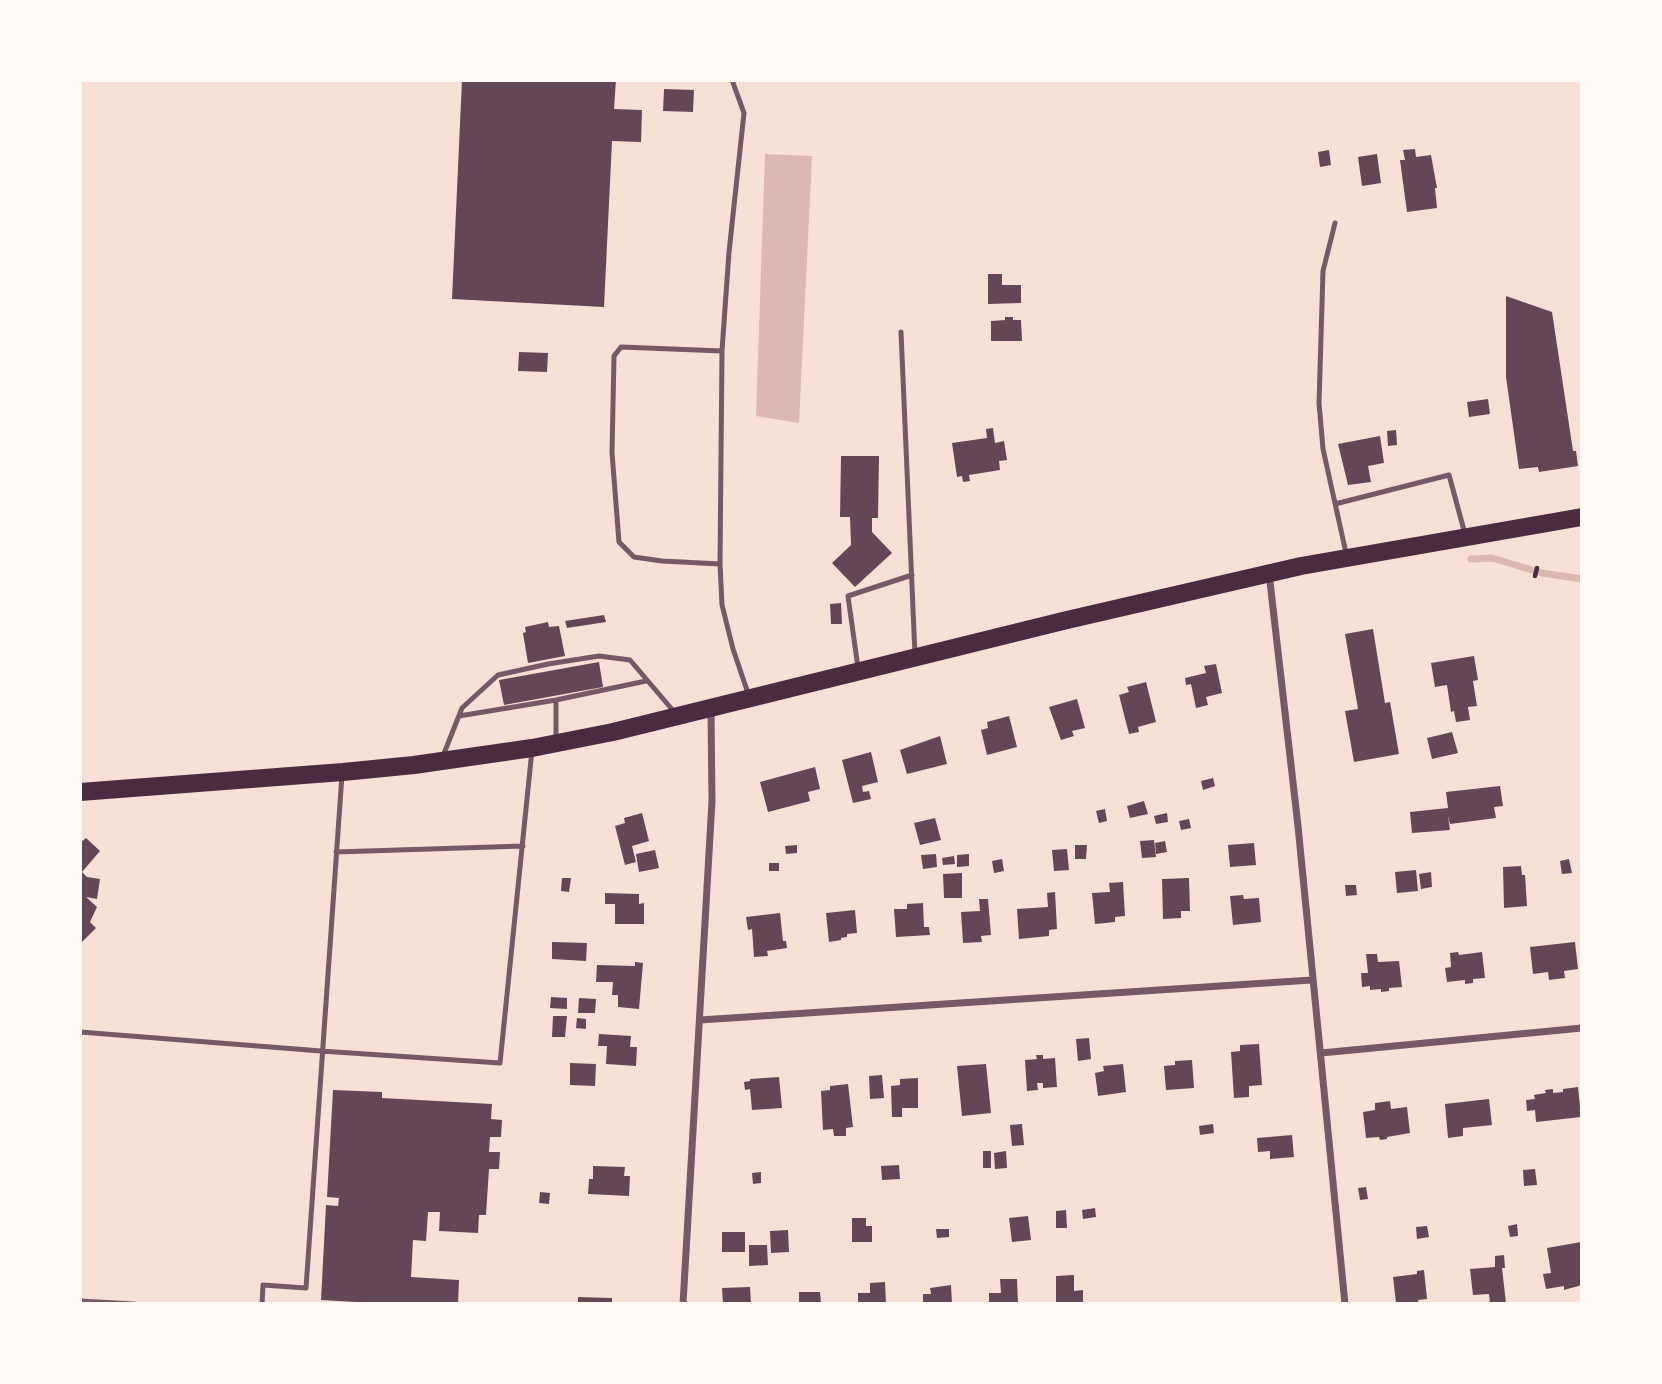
<!DOCTYPE html>
<html>
<head>
<meta charset="utf-8">
<style>
  body { margin:0 }
  #map { position:relative; width:1662px; height:1384px; overflow:hidden; background:#f7e1d7; font-family:"Work Sans",sans-serif }
  canvas { display:block }
  .frame { position:absolute; inset:0; border:82px solid #fffaf5; pointer-events:none }
</style>
</head>
<body>
<div id="map">
<canvas width="1662" height="1384"></canvas>
<div class="frame"></div>
</div>
<script>
const c = document.querySelector('canvas').getContext('2d');
c.lineJoin = 'round';
function fillPath(path, color) { c.fillStyle = color; c.fill(path, 'evenodd'); }
const toPath = rows => new Path2D(rows.map(r => 'M' + r).join(''));
function strokePath(path, color, width, dash) { c.strokeStyle = color; c.lineWidth = width; c.lineCap = dash ? 'butt' : 'round'; c.setLineDash(dash || []); c.stroke(path); }
const water = toPath([
  [765,154,812,156,799,423,756,416]
]);
const stream = toPath([
  [1471,559,1492,558,1542,573,1582,579]
]);
const building = toPath([
  [462,80,616,80,614,109,642,110,641,142,612,141,604,307,452,299],
  [664,89,694,90,693,112,663,111],
  [1415,149,1416,157,1431,155,1437,188,1435,188,1437,208,1407,212,1400,160,1405,160,1403,150],
  [1329,150,1331,165,1320,167,1318,152],
  [1377,154,1381,183,1362,186,1358,157],
  [988,274,1002,274,1002,285,1021,285,1021,303,988,304],
  [1506,296,1552,312,1573,451,1576,451,1578,466,1539,472,1538,467,1519,469,1506,377],
  [1005,317,1013,317,1013,320,1021,320,1022,341,991,341,991,321,1005,320],
  [519,352,548,353,547,372,518,371],
  [1488,399,1490,414,1469,417,1467,402],
  [993,428,995,443,1004,441,1007,460,999,461,1000,470,969,475,970,481,963,482,962,476,957,477,952,443,987,438,986,429],
  [1396,430,1397,445,1388,446,1387,431],
  [1380,436,1384,463,1368,466,1371,482,1348,485,1338,444],
  [841,456,879,456,878,518,872,518,872,532,892,553,855,587,832,563,851,545,850,517,840,517],
  [841,603,842,624,831,624,830,604],
  [604,615,606,622,567,628,565,621],
  [548,622,549,627,559,626,565,656,528,663,523,633,526,632,525,627],
  [1373,629,1385,703,1390,702,1399,754,1354,762,1345,711,1358,709,1345,634],
  [1474,656,1478,680,1473,681,1477,706,1468,707,1470,720,1456,722,1454,711,1451,712,1447,685,1435,687,1431,663],
  [599,662,603,687,504,705,499,680],
  [1216,664,1222,693,1206,697,1208,705,1196,708,1191,684,1186,685,1185,678,1206,673,1204,666],
  [1146,682,1156,722,1138,727,1139,732,1129,734,1119,695,1129,692,1127,687],
  [1077,699,1085,728,1072,731,1074,736,1061,740,1049,707],
  [1009,716,1017,747,987,755,981,730,988,728,987,722],
  [1452,732,1458,753,1432,759,1427,738],
  [940,736,947,764,907,774,900,750],
  [871,752,878,782,862,786,863,792,869,791,871,799,853,803,842,760],
  [815,767,820,789,808,792,810,801,768,812,760,782],
  [1213,778,1215,786,1203,790,1201,781],
  [1500,786,1503,806,1494,807,1496,818,1450,824,1448,816,1450,830,1412,833,1410,812,1448,808,1446,792],
  [1144,801,1148,814,1130,818,1127,806],
  [1105,809,1107,821,1099,823,1096,811],
  [642,813,649,841,632,846,636,862,625,865,615,826,625,823,624,818],
  [1167,813,1168,822,1156,824,1154,816],
  [935,818,941,840,920,845,914,823],
  [1189,819,1191,828,1181,830,1179,821],
  [86,838,100,851,82,872,87,877,100,879,97,899,86,897,97,907,90,922,96,928,80,944,80,843],
  [1154,840,1156,857,1142,858,1140,841],
  [1165,841,1167,852,1156,854,1155,843],
  [1254,843,1256,865,1230,867,1228,845],
  [797,845,797,853,786,854,785,846],
  [1075,845,1087,845,1086,859,1075,859],
  [1067,849,1069,870,1054,871,1052,850],
  [655,850,659,868,639,872,636,854],
  [936,854,937,867,923,869,921,855],
  [969,854,969,866,957,867,957,855],
  [954,856,955,864,943,865,942,858],
  [1002,859,1004,871,994,873,992,861],
  [1569,859,1572,873,1562,874,1560,861],
  [769,863,779,863,779,871,769,871],
  [1521,866,1522,875,1525,875,1527,906,1504,908,1503,867],
  [1416,870,1418,891,1397,893,1395,872],
  [1431,872,1432,887,1421,889,1419,874],
  [962,873,962,898,944,898,943,874],
  [562,878,571,878,569,892,561,891],
  [1189,878,1190,911,1181,911,1181,918,1163,919,1162,879],
  [1123,882,1125,916,1115,917,1115,922,1095,924,1092,893,1110,892,1109,883],
  [1345,885,1356,885,1357,895,1346,896],
  [1055,892,1057,929,1049,930,1049,936,1019,939,1017,909,1048,907,1047,893],
  [605,893,639,894,639,904,644,903,644,924,615,924,615,904,605,904],
  [1243,895,1244,899,1259,898,1261,922,1233,925,1230,896],
  [979,899,988,899,991,935,981,936,982,942,963,943,961,912,980,911],
  [923,903,924,927,929,927,930,935,896,937,894,909,907,909,907,904],
  [855,910,857,933,847,934,847,937,841,938,841,940,829,942,826,913],
  [780,913,783,941,786,941,787,948,767,951,768,956,754,957,752,929,748,930,746,917],
  [552,942,587,943,586,961,552,959],
  [1575,942,1578,969,1564,971,1565,978,1549,980,1548,972,1533,974,1530,947],
  [1458,952,1459,955,1482,952,1485,978,1473,979,1473,983,1465,984,1465,980,1447,982,1445,968,1451,967,1450,953],
  [1366,954,1377,954,1378,962,1399,961,1402,987,1389,988,1389,991,1381,992,1381,989,1370,990,1370,986,1362,987,1361,973,1368,973],
  [635,962,643,963,639,1009,618,1007,618,995,612,995,613,982,596,982,597,965,635,966],
  [551,997,567,998,567,1009,550,1008],
  [579,998,596,999,595,1013,578,1013],
  [553,1016,567,1016,565,1037,552,1037],
  [577,1018,586,1019,586,1029,576,1028],
  [599,1034,631,1036,630,1047,637,1047,636,1066,606,1064,607,1046,598,1046],
  [1089,1038,1091,1059,1078,1061,1076,1039],
  [1259,1044,1262,1085,1249,1086,1249,1097,1234,1098,1231,1052,1240,1051,1240,1045],
  [1036,1055,1043,1055,1043,1059,1055,1058,1057,1087,1043,1088,1043,1083,1037,1083,1038,1090,1027,1091,1025,1060,1037,1059],
  [1192,1060,1194,1088,1166,1090,1164,1066,1175,1065,1175,1061],
  [570,1063,596,1064,595,1086,570,1085],
  [986,1064,991,1113,962,1116,957,1066],
  [1123,1064,1126,1092,1098,1096,1095,1073,1104,1071,1103,1066],
  [882,1075,884,1098,870,1099,869,1076],
  [779,1077,782,1108,752,1110,750,1089,745,1090,744,1082,750,1081,750,1079],
  [918,1078,918,1108,902,1108,902,1117,892,1117,891,1086,900,1085,900,1079],
  [848,1084,853,1127,846,1128,846,1136,834,1136,833,1129,823,1130,821,1091,830,1090,830,1086],
  [1578,1087,1581,1117,1536,1122,1535,1110,1527,1111,1526,1100,1535,1099,1534,1095,1546,1093,1545,1090,1553,1089,1553,1093,1563,1092,1563,1089],
  [333,1090,382,1092,382,1098,492,1104,491,1119,502,1120,501,1137,490,1137,489,1152,500,1152,499,1169,489,1169,486,1215,479,1215,478,1233,439,1231,440,1212,428,1212,426,1241,413,1240,411,1277,459,1280,458,1304,390,1304,321,1300,326,1205,338,1206,339,1198,327,1197],
  [1489,1099,1492,1125,1463,1128,1463,1136,1448,1138,1445,1104],
  [1390,1101,1391,1109,1407,1107,1410,1133,1387,1137,1387,1139,1380,1140,1379,1137,1366,1138,1363,1112,1375,1110,1375,1103],
  [1022,1124,1024,1145,1012,1146,1010,1125],
  [1213,1124,1214,1133,1200,1135,1199,1126],
  [1292,1135,1294,1157,1270,1159,1270,1151,1258,1152,1257,1138],
  [983,1151,991,1151,991,1168,983,1168],
  [1006,1151,1007,1168,995,1169,994,1153],
  [899,1165,900,1179,882,1180,881,1166],
  [593,1166,625,1167,624,1176,630,1176,629,1196,588,1194,589,1179,593,1179],
  [1535,1169,1537,1185,1524,1186,1523,1170],
  [761,1172,761,1183,753,1184,752,1173],
  [1366,1187,1368,1199,1360,1200,1358,1188],
  [540,1192,550,1193,549,1204,539,1203],
  [1095,1208,1096,1217,1083,1219,1082,1210],
  [1066,1210,1067,1228,1056,1228,1056,1211],
  [1028,1216,1031,1240,1012,1242,1009,1218],
  [852,1218,866,1218,866,1226,872,1226,872,1242,852,1242],
  [1517,1224,1518,1236,1510,1237,1508,1226],
  [1427,1226,1429,1237,1417,1239,1416,1227],
  [936,1229,949,1229,949,1237,937,1238],
  [788,1230,789,1252,771,1253,770,1231],
  [722,1232,745,1232,745,1252,722,1252],
  [1581,1242,1582,1285,1564,1290,1564,1286,1546,1289,1543,1274,1551,1273,1547,1248],
  [749,1245,767,1245,768,1265,749,1266],
  [1504,1255,1505,1268,1502,1268,1506,1303,1490,1304,1489,1294,1473,1295,1470,1269,1495,1267,1495,1256],
  [1424,1270,1427,1299,1418,1300,1419,1304,1396,1303,1393,1277,1417,1274,1417,1271],
  [1074,1275,1074,1291,1083,1290,1083,1304,1056,1304,1056,1276],
  [1000,1279,1017,1279,1018,1304,989,1304,989,1293,1001,1293],
  [885,1282,886,1304,858,1304,858,1293,870,1293,870,1283],
  [951,1285,952,1304,923,1304,923,1294,931,1294,930,1288],
  [750,1287,751,1304,723,1304,722,1288],
  [799,1292,820,1292,821,1304,799,1304],
  [578,1297,612,1298,612,1304,578,1304]
]);
const path = toPath([
  [1535,576,1537,568]
]);
const service = toPath([
  [732,80,744,113,729,252,722,351,720,564,722,605,733,649,749,696],
  [1335,223,1323,271,1319,403,1323,449,1346,553],
  [901,332,915,655],
  [1335,504,1449,475,1465,534],
  [720,564,662,561,634,557,619,542,612,453,614,356,621,347,722,351],
  [858,668,848,596,912,575],
  [459,716,556,700,646,681],
  [556,739,556,700],
  [443,756,462,708,498,675,548,664,599,656,630,660,676,714],
  [336,852,523,846],
  [80,1032,321,1051,500,1063,532,750],
  [80,1301,134,1304],
  [262,1304,263,1285,306,1288,342,775]
]);
const minor = toPath([
  [1269,573,1298,826,1345,1304],
  [700,1020,1312,980],
  [1321,1053,1582,1028],
  [683,1304,712,801,711,710]
]);
const primary = toPath([
  [80,792,343,772,414,765,532,748,613,732,1067,620,1301,566,1582,517]
]);
fillPath(water, '#dcb8b0');
strokePath(stream, '#dcb8b0', 7);
fillPath(building, '#644757');
strokePath(path, '#4a2c40', 4.5);
strokePath(service, '#755966', 5);
strokePath(minor, '#755966', 7);
strokePath(primary, '#4a2c40', 18);
</script>
</body>
</html>
